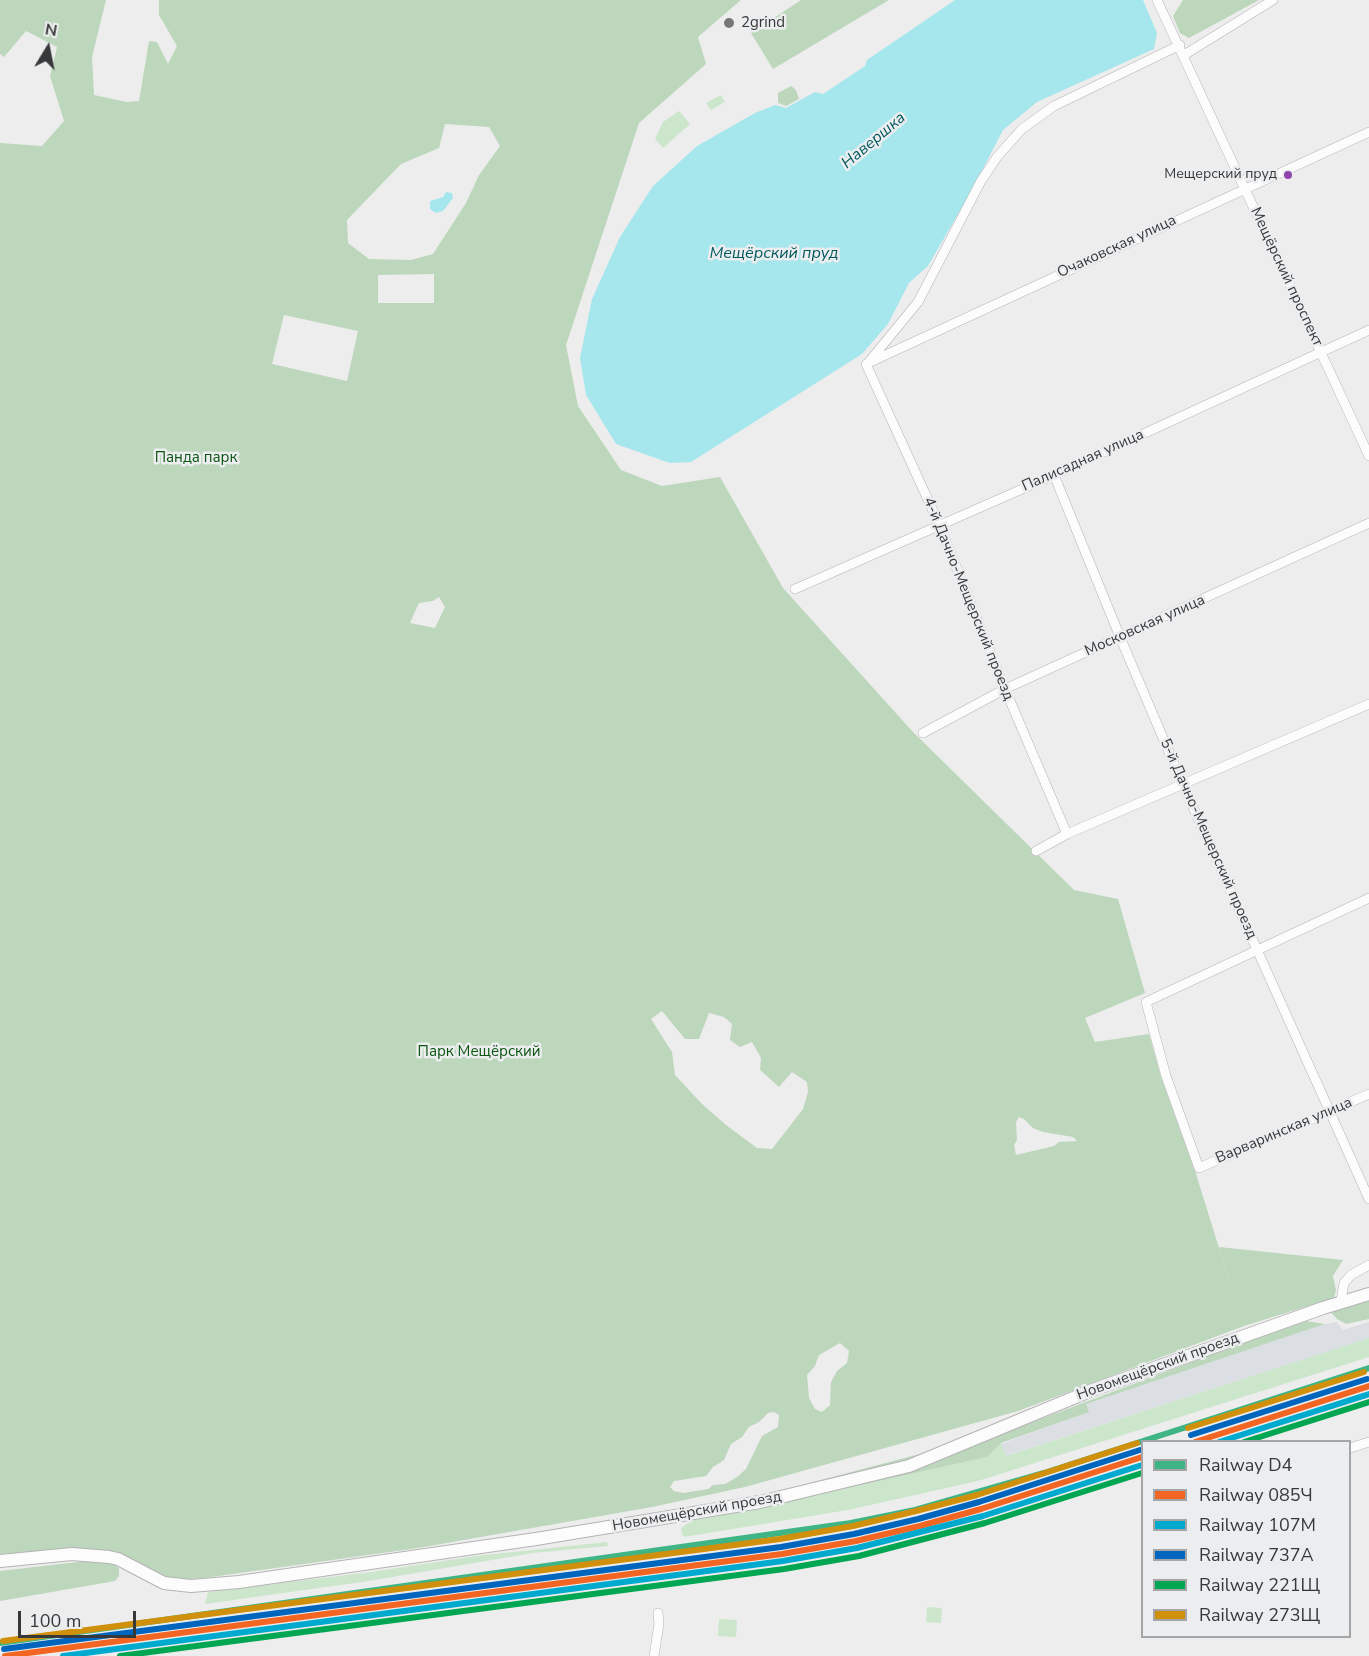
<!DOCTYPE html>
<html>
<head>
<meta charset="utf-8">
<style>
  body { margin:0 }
  #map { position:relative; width:1369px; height:1656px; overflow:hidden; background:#ededee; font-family:"Nunito Sans",sans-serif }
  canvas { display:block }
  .legend { position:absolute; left:1141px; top:1440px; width:210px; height:198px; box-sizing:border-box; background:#ecedef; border:2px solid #a4a5a6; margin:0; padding:8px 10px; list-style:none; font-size:18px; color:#373839 }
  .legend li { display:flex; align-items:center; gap:12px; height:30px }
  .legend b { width:30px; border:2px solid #a4a5a6 }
  .north { position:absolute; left:18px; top:18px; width:60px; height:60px; -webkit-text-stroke:4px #ecedef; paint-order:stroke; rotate:10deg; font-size:16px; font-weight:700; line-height:24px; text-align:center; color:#373839 }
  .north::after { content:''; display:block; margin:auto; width:21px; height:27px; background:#373839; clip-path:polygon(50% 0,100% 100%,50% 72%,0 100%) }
  .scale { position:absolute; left:18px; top:1611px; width:118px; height:27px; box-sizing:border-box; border:3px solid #373839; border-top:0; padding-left:8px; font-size:18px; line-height:21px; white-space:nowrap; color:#373839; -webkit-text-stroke:4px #ecedef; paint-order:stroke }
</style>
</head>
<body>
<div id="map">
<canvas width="1369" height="1656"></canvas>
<ul class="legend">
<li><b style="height:8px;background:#3fb485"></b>Railway D4</li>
<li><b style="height:8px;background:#f26522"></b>Railway 085Ч</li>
<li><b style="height:8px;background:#00a9ce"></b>Railway 107М</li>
<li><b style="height:8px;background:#0065bd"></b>Railway 737А</li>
<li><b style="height:8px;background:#00a651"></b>Railway 221Щ</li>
<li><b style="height:8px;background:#d1900b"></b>Railway 273Щ</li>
</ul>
<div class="north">N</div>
<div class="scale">100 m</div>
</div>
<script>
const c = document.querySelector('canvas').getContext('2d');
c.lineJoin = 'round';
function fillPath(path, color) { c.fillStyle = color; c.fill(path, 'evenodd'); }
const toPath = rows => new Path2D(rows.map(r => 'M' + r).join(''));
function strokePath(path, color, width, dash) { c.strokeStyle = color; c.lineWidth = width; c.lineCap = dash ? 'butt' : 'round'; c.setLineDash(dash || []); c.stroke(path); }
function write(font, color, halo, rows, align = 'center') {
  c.font = font + ' "Nunito Sans",sans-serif'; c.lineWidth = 5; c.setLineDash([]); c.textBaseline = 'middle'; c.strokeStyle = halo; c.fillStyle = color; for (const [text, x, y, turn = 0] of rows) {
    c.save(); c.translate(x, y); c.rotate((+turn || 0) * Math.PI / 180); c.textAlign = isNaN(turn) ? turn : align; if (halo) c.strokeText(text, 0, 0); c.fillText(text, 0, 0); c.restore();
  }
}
const built = toPath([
  [1337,1322,1343,1330,1369,1322,1369,1338,1005,1456,1001,1444,1088,1412,1086,1404,1325,1324]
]);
const green = toPath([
  [721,95,725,102,711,110,706,103],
  [679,111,690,124,663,148,655,139,663,122],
  [1369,1338,1369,1357,978,1481,848,1510,684,1537,682,1534,681,1528,700,1515,738,1502,745,1511,987,1457,1001,1443,1006,1456],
  [607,1542,608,1546,533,1553,369,1581,205,1604,208,1592,371,1572,476,1556],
  [927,1607,942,1608,941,1623,926,1622],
  [719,1619,737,1620,736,1637,718,1636]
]);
const forest = toPath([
  [0,0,106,0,92,57,94,95,127,102,139,101,149,41,157,42,168,64,177,46,159,15,159,0,741,0,698,37,706,64,639,123,566,345,578,406,621,470,662,486,720,477,783,588,913,732,1074,890,1118,899,1145,993,1085,1018,1095,1042,1149,1034,1161,1077,1196,1174,1238,1309,1219,1247,1343,1260,1333,1276,1336,1290,1334,1298,1244,1326,1018,1411,745,1487,652,1507,418,1548,204,1578,175,1580,164,1578,112,1552,49,1550,0,1554,0,143,42,146,64,121,50,76,57,47,26,31,4,57,0,54],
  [445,124,489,127,500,146,479,175,466,203,433,254,411,260,369,259,348,243,347,220,401,164,439,148],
  [434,274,434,303,378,303,378,275],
  [284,315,358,331,347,381,272,364],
  [439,597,445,607,435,628,410,623,419,603,433,601],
  [662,1011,685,1039,699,1039,709,1013,724,1017,732,1024,730,1040,740,1047,752,1042,761,1058,760,1070,779,1087,792,1072,807,1082,808,1092,803,1109,772,1149,757,1148,726,1125,702,1104,675,1075,672,1052,651,1019],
  [1019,1117,1024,1119,1033,1128,1043,1132,1073,1137,1077,1141,1059,1142,1054,1146,1016,1155,1014,1145,1017,1140,1016,1122],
  [840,1343,849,1351,847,1363,837,1371,831,1382,830,1405,822,1412,815,1409,809,1398,807,1375,815,1366,819,1355],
  [774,1412,779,1415,778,1427,762,1436,746,1469,737,1477,725,1484,713,1485,708,1489,683,1493,674,1491,670,1487,674,1481,706,1476,713,1467,724,1460,731,1444,742,1437,749,1427,759,1422,768,1413],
  [801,0,889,0,773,69,751,33],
  [1183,0,1259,0,1189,38,1180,33,1173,16],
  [791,86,796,90,799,99,786,106,778,103,778,93],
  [1369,1300,1369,1319,1346,1324,1337,1319,1329,1310],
  [1306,1321,1325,1324,1086,1404,1089,1412,1001,1443,987,1457,745,1511,738,1502,1014,1429,1242,1343],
  [95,1560,111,1563,119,1568,119,1576,115,1581,0,1601,0,1571]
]);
const water = toPath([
  [955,0,1143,0,1157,33,1154,49,1037,102,1003,130,972,190,928,266,909,283,888,324,862,354,691,462,670,463,616,444,586,395,580,358,592,299,620,237,653,186,697,146,755,113,775,105,786,108,815,92,823,94,865,66,867,60],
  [446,192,452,193,453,198,443,211,436,213,430,209,430,201,443,197]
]);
const minor = toPath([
  [1157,0,1369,456],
  [1184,55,1273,0],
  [868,363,918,302,981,181,997,157,1022,129,1054,106,1180,45],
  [866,364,1369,132],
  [866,364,939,524,1005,689,1067,834],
  [1054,475,1120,637,1183,785,1369,1199],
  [795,589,1054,475,1369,330],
  [923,733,1005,689,1369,523],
  [1036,851,1067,834,1369,704],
  [1369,898,1146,1002,1166,1076,1199,1168,1369,1094],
  [1341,1301,1344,1283,1351,1275,1369,1265],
  [1350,1448,1369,1442],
  [654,1656,659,1624,658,1613]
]);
const tertiary = toPath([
  [0,1561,72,1554,109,1557,118,1559,164,1583,191,1586,239,1582,536,1539,760,1502,909,1466,1090,1391,1323,1308,1369,1294]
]);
const rail1 = toPath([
  [0,1643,851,1523,915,1510,1044,1473,1369,1368]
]);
const rail2 = toPath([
  [1195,1442,1369,1386],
  [5,1656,782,1554,856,1541,920,1526,981,1509,1142,1457]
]);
const rail3 = toPath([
  [1219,1442,1369,1394],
  [63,1656,783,1561,857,1548,983,1516,1142,1465]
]);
const rail4 = toPath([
  [1191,1435,1367,1379],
  [4,1649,781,1547,854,1534,918,1519,979,1502,1140,1450]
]);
const rail5 = toPath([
  [1244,1442,1369,1402],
  [120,1656,784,1569,859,1556,985,1523,1142,1473]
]);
const rail6 = toPath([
  [1188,1428,1364,1372],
  [3,1641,780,1539,853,1526,916,1511,977,1495,1137,1443]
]);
const markers = [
  [729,23,6,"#777778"],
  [1288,175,5,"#8e44ad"]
];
const busNames = [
  ["Мещерский пруд",1277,175]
];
const poiNames = [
  ["2grind",741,23]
];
const streetNames = [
  ["Очаковская улица",1117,247,-25],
  ["Мещёрский проспект",1286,277,65],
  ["Палисадная улица",1083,461,-24],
  ["4-й Дачно-Мещерский проезд",968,599,68],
  ["Московская улица",1145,626,-24],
  ["5-й Дачно-Мещерский проезд",1208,839,66],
  ["Варваринская улица",1284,1131,-23],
  ["Новомещёрский проезд",1158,1367,-20],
  ["Новомещёрский проезд",697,1512,-10]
];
const parkNames = [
  ["Панда парк",196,458],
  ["Парк Мещёрский",479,1052]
];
const waterNames = [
  ["Навершка",874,141,-40],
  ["Мещёрский пруд",774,254]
];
fillPath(built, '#dbdfe3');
fillPath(green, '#cbe6cb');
fillPath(forest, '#bcd7bb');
fillPath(water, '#a6e7ed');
strokePath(minor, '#b4b4b5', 10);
strokePath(tertiary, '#b4b4b5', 14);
strokePath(minor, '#fcfcfc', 9);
strokePath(tertiary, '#fcfcfc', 12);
strokePath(rail1, '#3fb485', 6);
strokePath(rail2, '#f26522', 6);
strokePath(rail3, '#00a9ce', 6);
strokePath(rail4, '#0065bd', 6);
strokePath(rail5, '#00a651', 6);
strokePath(rail6, '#d1900b', 6);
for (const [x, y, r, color] of markers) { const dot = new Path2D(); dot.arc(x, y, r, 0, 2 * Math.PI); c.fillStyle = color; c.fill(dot); strokePath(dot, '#ecedef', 2); }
write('14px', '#373839', '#ecedef', busNames, 'right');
write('15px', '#373839', '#ecedef', poiNames, 'left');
write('15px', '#373839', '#ecedef', streetNames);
write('15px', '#0b5511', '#ecedef', parkNames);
write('italic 16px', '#00595e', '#ecedef', waterNames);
</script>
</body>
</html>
